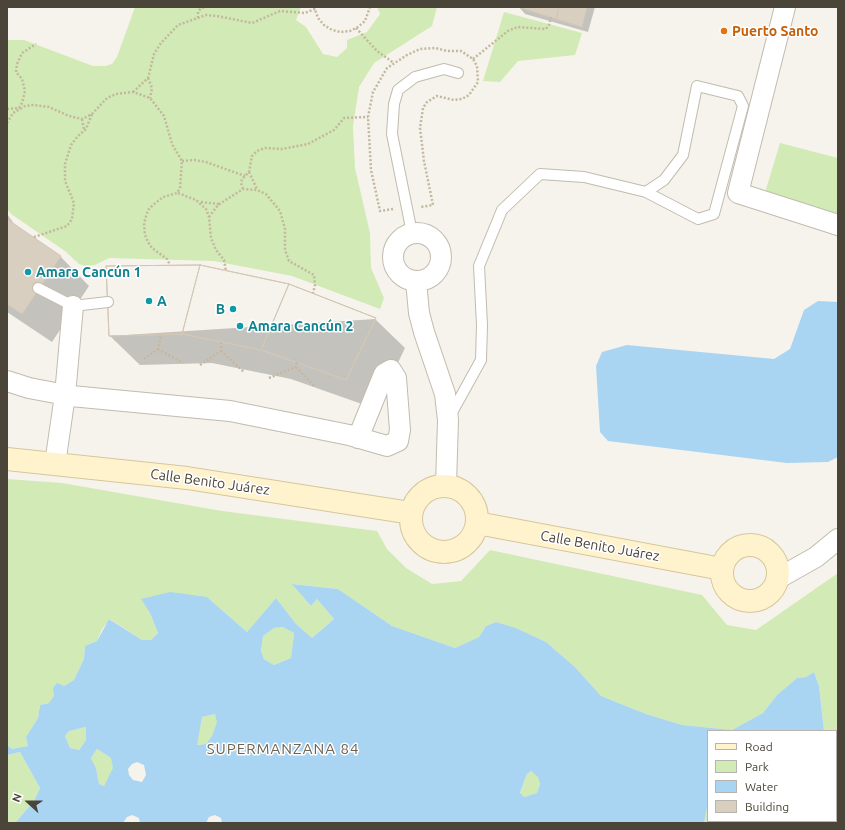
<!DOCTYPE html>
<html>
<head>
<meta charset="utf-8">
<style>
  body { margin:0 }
  #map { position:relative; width:845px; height:830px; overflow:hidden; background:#f6f3ec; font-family:Ubuntu,sans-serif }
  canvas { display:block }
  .frame { position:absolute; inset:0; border:8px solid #4b4439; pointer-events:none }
  .legend { position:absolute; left:707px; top:730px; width:130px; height:92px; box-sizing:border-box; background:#fff; border:1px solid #b7b4b0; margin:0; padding:5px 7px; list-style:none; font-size:12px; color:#4b4439 }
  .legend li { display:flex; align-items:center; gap:8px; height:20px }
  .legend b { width:20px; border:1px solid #b7b4b0 }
  .north { position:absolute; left:8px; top:782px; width:40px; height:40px; -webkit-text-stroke:3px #fff; paint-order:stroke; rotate:291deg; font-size:11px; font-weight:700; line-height:16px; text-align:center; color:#4b4439 }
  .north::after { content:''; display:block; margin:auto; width:14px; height:18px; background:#4b4439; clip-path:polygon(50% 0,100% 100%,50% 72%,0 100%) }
</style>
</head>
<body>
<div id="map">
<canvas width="845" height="830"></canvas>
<div class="frame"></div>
<ul class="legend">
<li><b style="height:5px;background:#fff3cd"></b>Road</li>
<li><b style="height:11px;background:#d2eab5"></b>Park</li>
<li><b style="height:11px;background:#a9d4f2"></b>Water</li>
<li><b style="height:11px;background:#d8cfc1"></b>Building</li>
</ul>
<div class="north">N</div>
</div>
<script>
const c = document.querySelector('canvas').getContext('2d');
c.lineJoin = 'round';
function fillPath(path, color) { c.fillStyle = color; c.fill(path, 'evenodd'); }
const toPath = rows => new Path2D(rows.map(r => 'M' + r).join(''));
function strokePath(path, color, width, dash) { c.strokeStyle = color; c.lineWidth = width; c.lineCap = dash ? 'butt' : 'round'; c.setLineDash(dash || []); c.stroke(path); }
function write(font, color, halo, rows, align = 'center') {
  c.font = font + ' Ubuntu,sans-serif'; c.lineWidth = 3; c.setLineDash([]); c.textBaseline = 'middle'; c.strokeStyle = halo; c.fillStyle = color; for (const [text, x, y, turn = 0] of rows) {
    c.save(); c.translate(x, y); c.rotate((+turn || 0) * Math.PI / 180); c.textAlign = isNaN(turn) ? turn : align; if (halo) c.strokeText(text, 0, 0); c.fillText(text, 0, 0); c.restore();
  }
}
const green = toPath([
  [135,7,301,7,296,20,306,27,323,54,337,57,347,48,347,40,367,32,380,14,377,7,437,7,432,26,374,63,359,87,353,126,355,168,370,233,371,268,384,298,380,309,292,276,214,261,109,258,95,265,86,266,79,264,65,251,11,214,7,209,7,40,24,40,93,66,105,66,112,64,117,57],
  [504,12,582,33,575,55,518,61,500,82,483,81],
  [780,143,838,158,838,215,764,196],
  [7,479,62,483,222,511,377,531,387,549,406,568,432,584,461,581,490,550,702,595,727,625,756,630,838,573,838,823,704,823,708,803,708,821,836,821,836,731,824,731,819,686,814,672,806,677,797,678,777,695,763,713,732,730,682,725,646,714,601,696,575,667,546,642,516,628,496,622,486,626,479,637,455,648,392,626,338,589,293,584,311,606,317,599,334,619,312,638,296,624,276,598,247,632,207,597,142,600,150,613,158,633,151,640,142,640,110,619,102,629,97,641,85,646,84,659,74,680,64,686,49,703,40,705,38,718,26,737,28,746,12,749,7,745],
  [283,627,294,633,291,658,274,665,264,659,261,651,263,636,274,628],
  [215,714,218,722,212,736,206,744,196,745,202,717],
  [86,727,86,740,79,750,70,748,65,736,69,731],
  [97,749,111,758,114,768,104,786,99,784,96,768,91,758],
  [20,752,40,788,34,801,15,823,7,823,7,755],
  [531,771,538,777,540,784,537,793,524,797,520,794,527,774]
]);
const water = toPath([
  [818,301,838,302,838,457,828,462,787,463,608,441,600,432,596,366,602,352,627,345,774,359,790,349,804,310],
  [292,584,338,589,392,626,455,648,479,637,486,626,496,622,516,628,546,642,575,667,601,696,646,714,682,725,732,730,763,713,777,695,797,678,806,677,814,672,819,686,824,731,708,731,708,803,704,823,222,823,221,818,215,815,209,817,206,823,140,823,139,818,132,815,127,817,123,823,15,823,34,801,40,788,20,752,7,755,7,745,12,749,28,746,26,737,38,718,40,705,49,703,54,696,53,688,57,683,64,686,74,680,84,659,85,646,97,641,109,619,142,640,151,640,158,633,150,613,141,599,170,592,207,597,247,632,276,598,296,624,312,638,334,619,317,599,311,606],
  [283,627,294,633,291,658,274,665,264,659,261,651,263,636,274,628],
  [215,714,217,722,212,736,206,744,197,745,202,717],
  [86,727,86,740,79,750,70,748,65,736,69,731],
  [97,749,111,758,113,768,104,786,99,784,96,768,91,758],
  [137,762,144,765,146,775,142,782,133,780,129,775,128,769,132,764],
  [531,771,538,777,540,784,537,793,524,797,520,793,527,774]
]);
const shadow = toPath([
  [519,7,595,7,588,32,525,14],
  [7,214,15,225,60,256,89,286,52,342,7,312],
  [375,319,405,348,376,409,291,379,212,363,140,365,110,336]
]);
const building = toPath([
  [518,7,559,7,556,19,518,7],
  [559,7,587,7,582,27,556,19,559,7],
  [7,219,61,256,22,314,7,304,7,219],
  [200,265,289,284,376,318,346,380,261,350,182,334,109,336,106,266,200,265],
  [200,265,182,334,109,336,106,266,200,265],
  [200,265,289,284,261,350,182,334,200,265],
  [289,284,376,318,346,380,261,350,289,284]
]);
const path = toPath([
  [314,7,318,18,324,25,332,30,341,32,350,31,358,27,365,21,370,7],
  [198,18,198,12,201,8,206,7],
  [356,28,377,51,394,63],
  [473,59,508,31,517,27,546,29,549,25,551,17],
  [148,78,152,88,150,98],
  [133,92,148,78,154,54,161,43,178,25,206,15,217,16,252,23,280,11,305,13,315,9],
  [7,109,19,108,22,103,25,91,22,79,16,72,17,64,22,53,36,44],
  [82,119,84,130],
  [7,123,13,113,25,106,33,105,49,107,69,116,82,119,92,114,107,98,116,94,133,92,150,98,164,116,172,144,182,161,180,188,177,193,163,197,153,205,148,210,144,223,145,235,148,242,152,248,167,259,170,265],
  [182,161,194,160,206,162,245,176],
  [249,172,257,189],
  [243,189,241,183,242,179,249,172,252,156,257,151,265,148,282,149,308,144,334,130,344,118,368,117],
  [178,193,196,200,206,209,209,217,211,238,216,250,224,260,226,271],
  [201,202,219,204],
  [393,209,380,211,371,170,368,117,373,92,387,68,407,55,420,49,435,48,447,51,461,51,473,59,477,66,478,82,469,95,462,99,454,100,437,96,427,102,423,108,420,128,424,161,433,205,421,207],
  [209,217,218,205,243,189,257,190,266,194,280,211,285,229,285,250,289,261,314,275,315,285,313,293],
  [34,237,67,226,72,219,74,203,65,181,65,164,71,145,78,136,86,129,92,114],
  [158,349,183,363],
  [221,351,244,372],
  [144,359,158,349,161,335],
  [200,365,221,351,221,342],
  [296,367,314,386],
  [269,378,296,367,297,362]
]);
const lane = toPath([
  [412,233,392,134,394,104,398,90,415,77,444,69,458,73],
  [38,288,73,306,108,302],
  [450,416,481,360,482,325,479,266,502,210,540,174,584,177,646,192,664,180,683,155,697,86,738,96,743,106,714,214,698,219,646,192]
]);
const street = toPath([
  [785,7,738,193,838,225],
  '393 257a24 24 0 1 1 48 0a24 24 0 1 1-48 0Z',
  [416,281,419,313,424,332,445,394,448,420,446,485],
  [7,381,29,388,71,396,230,411,349,435,387,446,398,441,400,430,396,378,391,370,384,374,358,438],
  [55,464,65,395,73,306],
  [777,579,816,557,838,539]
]);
const secondary = toPath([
  [7,459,187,478,411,513],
  '411 519a33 33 0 1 1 66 0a33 33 0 1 1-66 0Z',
  [477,523,722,569],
  '722 573a28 28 0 1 1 56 0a28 28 0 1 1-56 0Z'
]);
const markers = [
  [724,31,4,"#e8710a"],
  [28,272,4,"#0f9aa8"],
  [149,301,4,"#0f9aa8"],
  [233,309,4,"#0f9aa8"],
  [240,326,4,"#0f9aa8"]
];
const foodNames = [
  ["Puerto Santo",732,31]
];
const cultureNames = [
  ["Amara Cancún 1",36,272],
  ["A",157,301],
  ["B",225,309,"right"],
  ["Amara Cancún 2",248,326]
];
const streetNames = [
  ["Calle Benito Juárez",210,482,8],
  ["Calle Benito Juárez",600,546,10]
];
const neighbourhoodNames = [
  ["SUPERMANZANA 84",283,749]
];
fillPath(green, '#d2eab5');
fillPath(water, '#a9d4f2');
fillPath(shadow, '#0003');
fillPath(building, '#d8cfc1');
strokePath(building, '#d3c7b4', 1);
strokePath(lane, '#c2bbae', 12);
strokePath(street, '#c2bbae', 22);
strokePath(secondary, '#d6c79b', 24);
strokePath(path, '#c4b79f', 2.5, [2, 2]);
strokePath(lane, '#fff', 10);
strokePath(street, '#fff', 20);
strokePath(secondary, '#fff3cd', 22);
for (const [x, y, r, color] of markers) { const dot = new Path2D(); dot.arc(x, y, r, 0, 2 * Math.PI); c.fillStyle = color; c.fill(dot); strokePath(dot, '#fff', 1.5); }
write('bold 14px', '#c56008', '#fff', foodNames, 'left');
write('bold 14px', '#0d838f', '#fff', cultureNames, 'left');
write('14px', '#4b4439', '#fff', streetNames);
c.letterSpacing = '1px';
write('15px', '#6e6250', '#fff', neighbourhoodNames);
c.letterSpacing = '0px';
</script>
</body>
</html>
